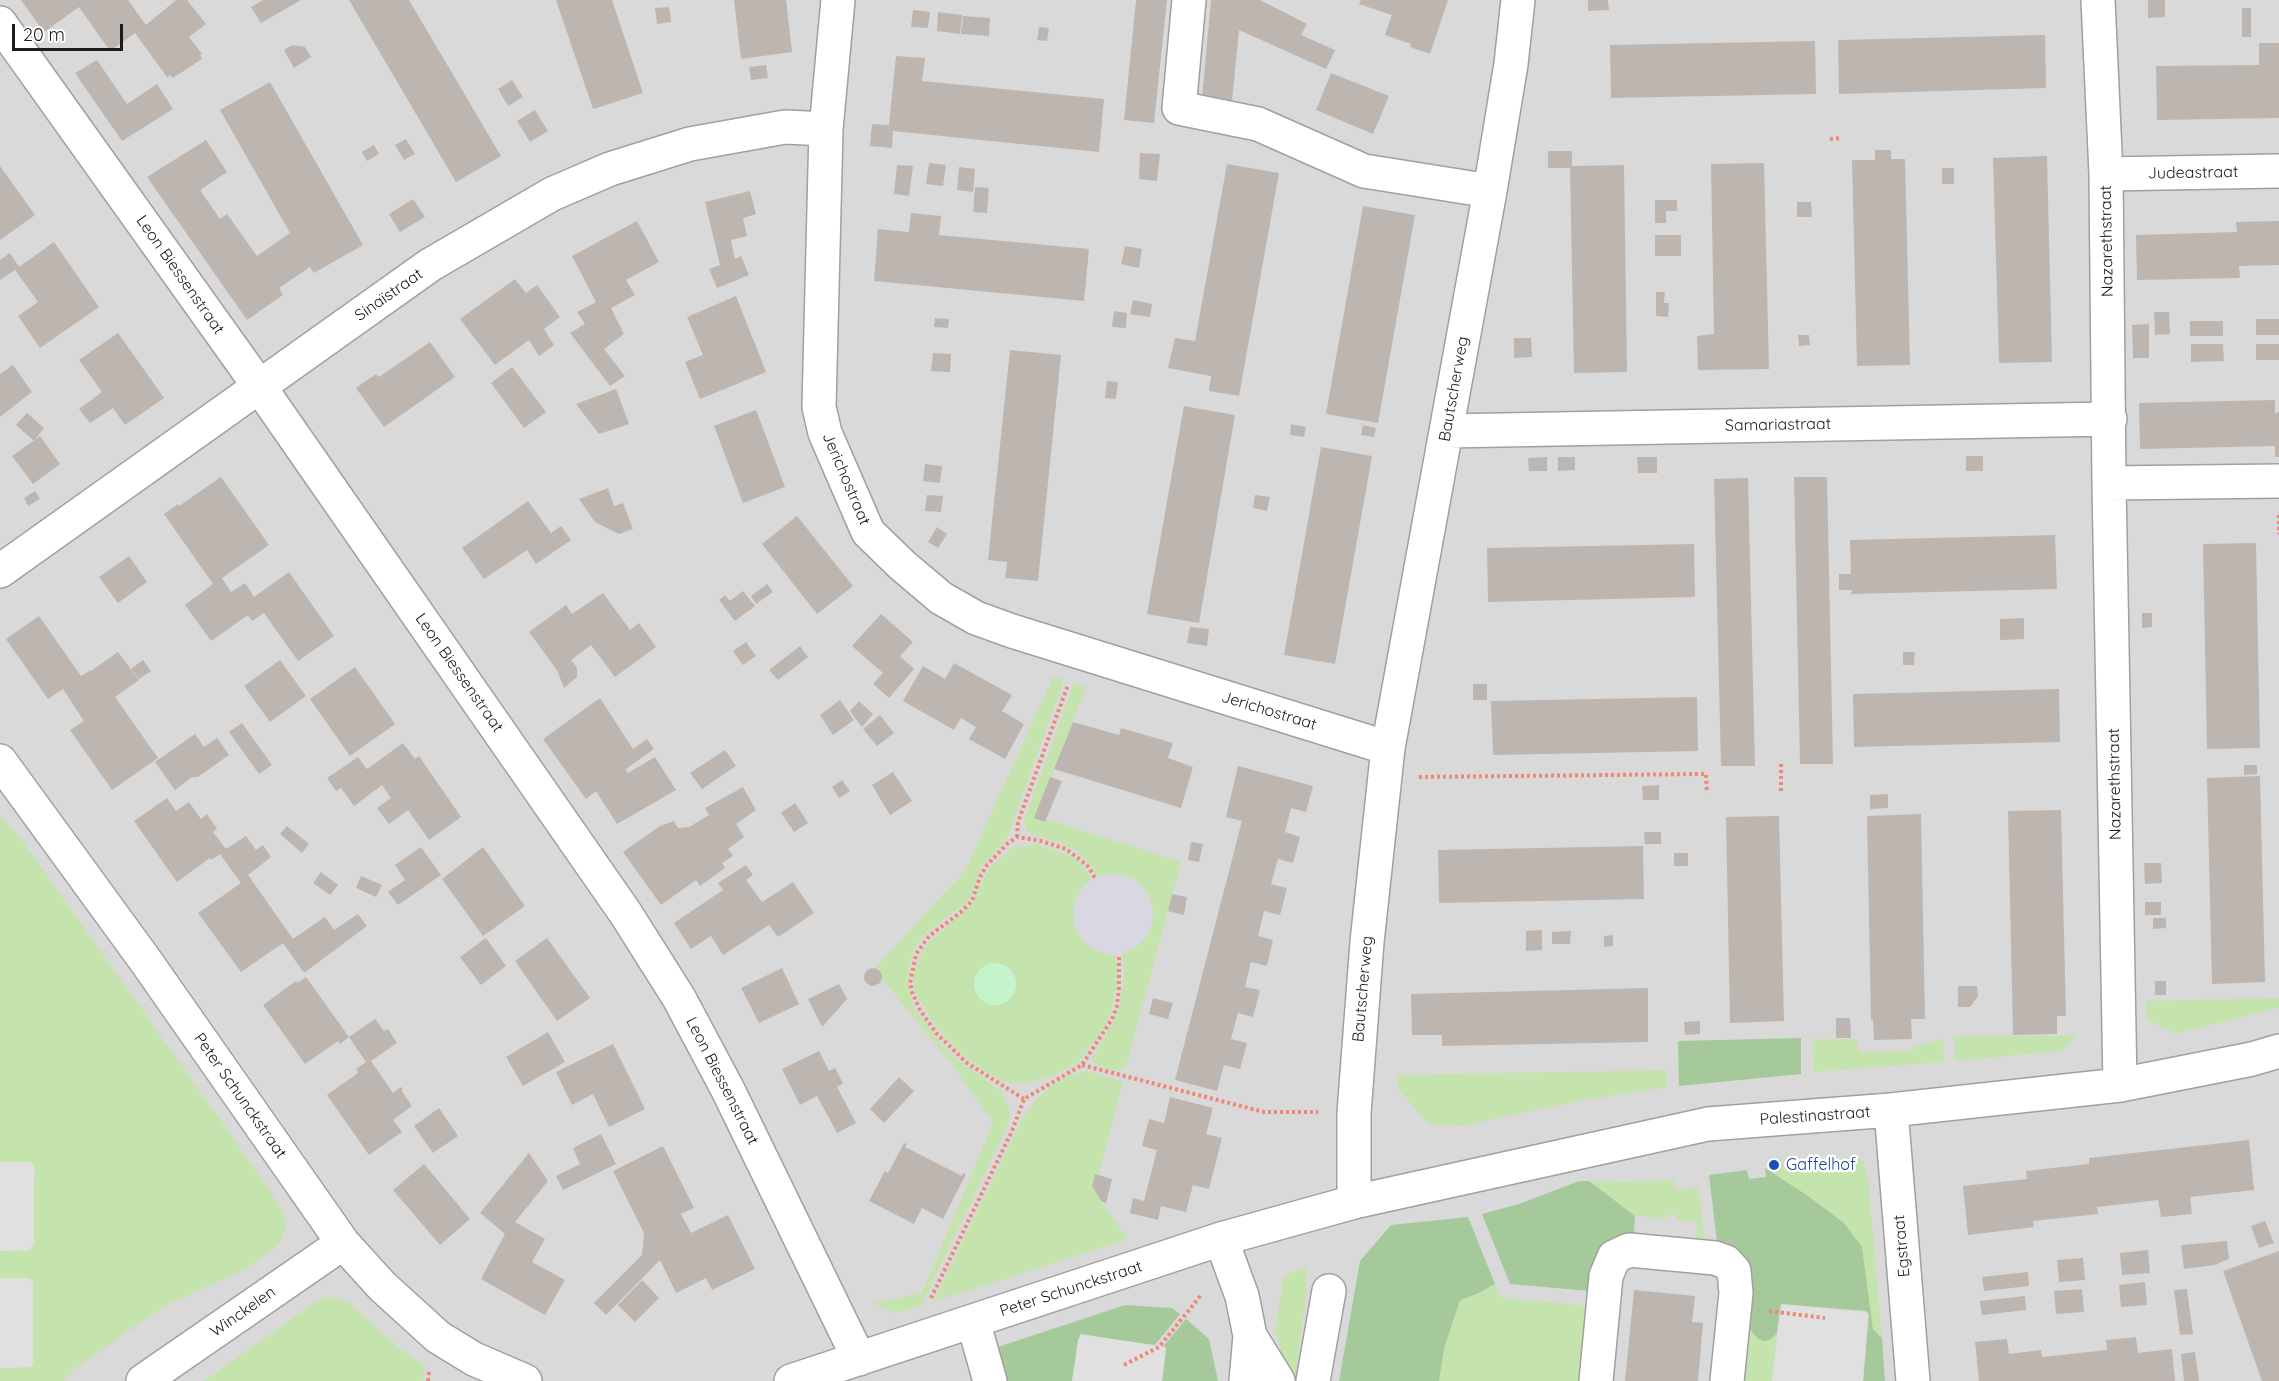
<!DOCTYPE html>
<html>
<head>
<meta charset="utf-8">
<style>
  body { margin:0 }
  #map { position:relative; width:2279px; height:1381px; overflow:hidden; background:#edeae3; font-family:Quicksand,sans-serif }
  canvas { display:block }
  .scale { position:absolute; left:12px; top:24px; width:111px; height:27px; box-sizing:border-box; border:3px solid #1c1c1c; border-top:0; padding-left:8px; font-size:18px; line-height:21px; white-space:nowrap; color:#1c1c1c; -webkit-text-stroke:4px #fff; paint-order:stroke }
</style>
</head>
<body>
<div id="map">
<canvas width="2279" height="1381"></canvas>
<div class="scale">20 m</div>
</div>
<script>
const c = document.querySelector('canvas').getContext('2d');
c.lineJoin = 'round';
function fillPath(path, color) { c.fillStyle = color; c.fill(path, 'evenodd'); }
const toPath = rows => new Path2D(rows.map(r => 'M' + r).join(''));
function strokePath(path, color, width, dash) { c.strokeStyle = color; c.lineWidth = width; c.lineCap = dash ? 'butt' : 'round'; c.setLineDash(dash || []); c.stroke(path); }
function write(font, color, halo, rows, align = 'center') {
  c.font = font + ' Quicksand,sans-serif'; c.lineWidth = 5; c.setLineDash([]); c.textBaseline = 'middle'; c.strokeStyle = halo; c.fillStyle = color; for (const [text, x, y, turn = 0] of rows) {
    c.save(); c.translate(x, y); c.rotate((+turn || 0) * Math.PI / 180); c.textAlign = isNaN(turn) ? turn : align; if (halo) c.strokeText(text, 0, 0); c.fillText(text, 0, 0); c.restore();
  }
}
const residential = toPath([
  [0,0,2279,0,2279,1381,0,1381]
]);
const grass = toPath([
  [1053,677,1064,680,1007,838,981,868,970,897,965,904,923,936,914,949,911,958,907,983,915,1009,936,1038,952,1055,1001,1091,1009,1108,1010,1116,1007,1127,921,1306,895,1313,873,1303,922,1293,993,1122,947,1058,874,969,965,871],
  [1074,683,1086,687,1036,816,1181,862,1126,1067,1121,1069,1111,1070,1097,1065,1091,1059,1113,1023,1120,1005,1124,976,1122,953,1138,946,1150,929,1153,913,1150,898,1140,884,1127,876,1112,874,1097,876,1089,863,1077,851,1058,842,1034,835,1027,831,1024,821],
  [0,816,19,836,267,1186,283,1212,286,1227,279,1244,266,1255,245,1269,163,1307,73,1370,64,1381,0,1381,0,1368,26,1367,33,1362,33,1281,28,1278,0,1278,0,1251,30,1250,35,1168,31,1162,0,1162],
  [1037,844,1071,856,1083,865,1091,879,1077,898,1074,915,1110,955,1115,955,1118,979,1111,1012,1103,1030,1078,1062,1053,1076,1029,1083,1015,1084,1000,1080,978,1067,953,1046,934,1024,919,999,914,990,913,975,921,953,930,941,972,905,989,868,1013,848],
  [988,964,1009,967,1015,976,1016,986,1012,997,1003,1004,991,1005,980,999,975,989,974,979,979,970],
  [2279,998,2279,1008,2176,1034,2147,1020,2146,1001],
  [1954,1036,2077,1036,2062,1051,1955,1061],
  [1812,1039,1856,1039,1859,1052,1913,1051,1915,1046,1944,1039,1943,1062,1814,1072],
  [1667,1070,1667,1087,1585,1100,1460,1126,1428,1124,1397,1087,1398,1075],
  [1087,1071,1123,1082,1094,1192,1128,1239,933,1302,1024,1116,1035,1101,1052,1085,1067,1076],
  [1858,1157,1863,1162,1868,1178,1882,1338,1873,1330,1862,1247,1808,1196,1765,1168],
  [1674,1180,1675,1190,1698,1187,1705,1241,1696,1240,1697,1222,1676,1220,1676,1215,1667,1214,1666,1219,1635,1216,1589,1181,1622,1182],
  [1306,1267,1306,1297,1295,1378,1290,1380,1275,1332,1283,1280,1286,1275],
  [1495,1284,1501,1298,1589,1306,1581,1381,1439,1381,1444,1349,1460,1300,1477,1294],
  [332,1297,348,1302,396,1346,425,1366,423,1381,204,1381,313,1304,325,1298],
  [1749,1328,1758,1339,1771,1339,1777,1333,1772,1381,1744,1381]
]);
const forest = toPath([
  [1801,1038,1801,1074,1679,1086,1678,1041],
  [1765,1168,1808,1196,1844,1223,1862,1247,1873,1330,1882,1338,1885,1381,1863,1381,1869,1315,1866,1311,1781,1304,1777,1333,1771,1339,1765,1341,1758,1339,1749,1328,1753,1287,1751,1271,1739,1251,1731,1245,1717,1242,1709,1175,1747,1170,1749,1179,1766,1177],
  [1579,1181,1589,1181,1635,1216,1634,1235,1624,1235,1609,1242,1590,1291,1510,1284,1482,1214,1519,1204],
  [1468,1217,1495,1284,1477,1294,1460,1300,1444,1349,1439,1381,1339,1381,1360,1261,1391,1225],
  [1125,1305,1172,1308,1180,1314,1155,1345,1080,1335,1072,1381,1007,1381,995,1348],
  [1186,1319,1209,1339,1218,1381,1162,1381,1166,1348,1163,1347]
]);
const park = toPath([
  '974 984a21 21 0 1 1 42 0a21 21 0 1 1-42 0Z'
]);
const parking = toPath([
  [0,1162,31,1162,34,1165,34,1244,30,1250,0,1251],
  [0,1278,28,1278,33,1281,33,1362,31,1367,0,1368],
  [1781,1304,1868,1313,1863,1381,1772,1381],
  [1081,1334,1164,1347,1166,1348,1162,1381,1072,1381,1078,1340]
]);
const plaza = toPath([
  '1073 914a40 40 0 1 1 80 0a40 40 0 1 1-80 0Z'
]);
const building = toPath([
  [21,0,128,0,146,25,176,0,187,0,206,24,189,37,202,54,200,55,202,59,173,78,170,75,167,77,135,33,110,51,79,7,44,32],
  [263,0,301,0,261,23,251,7],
  [349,0,409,0,501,156,456,182],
  [556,0,612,0,643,93,593,109],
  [734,0,786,0,792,52,741,59],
  [1136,0,1167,0,1154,123,1124,120],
  [1211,0,1260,0,1307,24,1301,35,1335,50,1326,69,1239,30,1232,101,1202,98],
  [1361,0,1448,0,1430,54,1410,47,1411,44,1385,35,1392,15,1359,4],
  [1588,0,1608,0,1609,10,1588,11],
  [2148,0,2165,0,2165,17,2148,18],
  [669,7,671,22,657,24,655,8],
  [2242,8,2251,8,2251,37,2242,37],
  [913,10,930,12,928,28,911,27],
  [938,12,962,15,960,34,937,31],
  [963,16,990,18,989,36,961,34],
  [1039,27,1049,28,1047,41,1037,40],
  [2045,35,2046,88,1839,94,1838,40],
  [1815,41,1816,94,1611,98,1610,45],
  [2259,43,2279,43,2279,118,2157,120,2156,66,2259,65],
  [292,45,305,47,311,57,294,68,284,50],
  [896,56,925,58,922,81,1104,99,1099,152,893,131,892,148,870,146,872,124,889,125],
  [97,60,127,104,157,84,173,109,122,141,75,73],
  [766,65,768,78,751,80,749,67],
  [1331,73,1389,96,1373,134,1316,110],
  [512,80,523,97,508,106,498,89],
  [270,82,363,245,314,273,310,267,279,288,283,295,247,320,147,177,206,140,227,172,200,190,220,219,227,214,257,256,290,233,220,110],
  [535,110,548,131,530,142,517,121],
  [406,139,415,154,404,160,395,145],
  [374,145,379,154,367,161,362,152],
  [1875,150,1891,150,1891,159,1905,159,1910,365,1857,366,1852,160,1875,160],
  [1548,151,1572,151,1572,166,1624,165,1627,372,1574,373,1570,168,1548,168],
  [1140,153,1160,154,1157,181,1139,179],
  [2047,156,2052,362,1999,363,1993,158],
  [929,163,946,165,943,186,926,184],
  [1764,163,1769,369,1698,370,1697,336,1714,334,1711,164],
  [1227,164,1279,173,1239,396,1209,391,1211,376,1168,368,1175,338,1195,341],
  [897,165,913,166,909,196,894,194],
  [0,166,35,215,0,240],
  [959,167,975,169,973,192,957,190],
  [1942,168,1954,168,1954,184,1942,184],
  [975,187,989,188,987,213,973,212],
  [750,191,756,214,743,218,747,236,731,240,735,259,741,256,749,275,717,288,709,269,720,265,705,202],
  [413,199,425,217,400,232,389,214],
  [1655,200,1677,200,1677,211,1666,211,1666,223,1655,223],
  [1797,202,1811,202,1812,217,1797,217],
  [1363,206,1415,215,1378,423,1326,414],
  [911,213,941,216,939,235,1089,249,1084,301,874,281,878,229,909,232],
  [637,221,659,262,626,280,635,295,611,308,624,334,604,349,625,376,610,386,570,333,585,324,577,312,596,302,572,256],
  [2279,221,2279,265,2239,266,2240,278,2137,280,2136,235,2237,232,2236,222],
  [1655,235,1681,235,1681,256,1655,256],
  [54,242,99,307,40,348,18,316,38,302,15,270,0,280,0,260,10,253,19,267],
  [1125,246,1142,249,1139,268,1121,264],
  [515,279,526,293,537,285,560,317,544,329,554,345,539,356,529,340,495,365,460,319],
  [1656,292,1665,292,1664,303,1669,303,1668,317,1656,316],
  [736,296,766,372,700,399,685,362,703,355,687,317],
  [1133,300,1152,304,1150,317,1130,314],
  [1114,311,1127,313,1126,328,1112,327],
  [2154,312,2169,312,2170,334,2155,335],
  [935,318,949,319,948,328,934,327],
  [2256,319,2279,319,2279,335,2256,335],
  [2190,321,2223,321,2223,336,2190,336],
  [2149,324,2149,358,2133,358,2132,325],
  [118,333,164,398,125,425,113,408,90,423,79,409,102,392,79,360],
  [1798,335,1809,335,1810,345,1799,346],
  [1514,338,1531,338,1532,357,1514,358],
  [430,342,455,377,384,427,356,388,376,374,379,377],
  [2191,344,2223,344,2224,361,2191,362],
  [2256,344,2279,344,2279,360,2256,360],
  [1010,350,1061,355,1038,581,1005,578,1007,562,988,560],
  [933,353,951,354,950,372,931,371],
  [13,365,32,392,0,417,0,374],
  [512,367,546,412,524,428,491,383],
  [1107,381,1118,382,1116,399,1105,398],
  [616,389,629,424,599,434,576,404],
  [2275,400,2275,413,2279,412,2279,457,2275,457,2275,446,2140,449,2139,403],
  [1184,406,1235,415,1199,623,1147,614],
  [756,410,785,487,743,503,714,426],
  [27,413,44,428,34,441,16,425],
  [1291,424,1306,427,1304,437,1290,435],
  [1363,425,1376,428,1374,437,1361,435],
  [40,436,60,464,33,484,12,456],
  [1321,447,1372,456,1335,664,1284,655],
  [1966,456,1983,456,1983,471,1966,471],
  [1547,457,1547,471,1529,471,1528,458],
  [1558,457,1575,457,1575,470,1558,471],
  [1637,457,1657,457,1657,473,1638,473],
  [925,464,942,466,940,483,923,481],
  [221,477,269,545,222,578,231,592,245,583,254,597,289,572,334,636,298,661,264,613,252,621,248,615,211,641,185,605,213,584,164,514,178,504,179,506],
  [1794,477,1827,477,1833,764,1800,764],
  [1748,478,1755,766,1721,766,1714,479],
  [608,488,614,506,623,503,633,529,619,534,595,522,579,499],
  [35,491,40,499,28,506,24,498],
  [927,495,943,496,941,512,925,511],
  [1255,495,1270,497,1267,511,1253,508],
  [528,501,551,533,561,526,571,540,536,564,527,550,484,579,462,548],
  [797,516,853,586,817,614,762,544],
  [937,527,947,534,938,548,928,542],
  [2055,535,2057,589,1851,594,1852,590,1839,590,1839,574,1851,574,1850,540],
  [2256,543,2260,748,2207,749,2203,544],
  [1694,544,1695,597,1488,602,1487,548],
  [129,556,147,582,118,603,99,577],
  [767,584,773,592,756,604,751,596],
  [743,591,755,606,735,621,719,600,725,595,730,601],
  [603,593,630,630,639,623,656,647,615,677,591,645,571,660,577,668,577,677,564,688,557,670,529,632,566,605,572,614],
  [2142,613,2152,613,2152,627,2142,628],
  [881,614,913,642,900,656,914,669,889,698,873,684,883,673,852,646],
  [39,616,81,676,91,670,91,671,118,652,139,680,115,697,158,758,112,790,70,730,84,721,63,689,48,699,6,639],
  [2024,618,2024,639,2000,640,2000,619],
  [1190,627,1209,629,1207,646,1187,643],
  [746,642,756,656,743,665,733,651],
  [800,646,808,657,778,680,769,670],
  [1903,652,1915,652,1914,665,1903,665],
  [143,660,151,671,139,679,131,669],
  [280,660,306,696,270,722,244,686],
  [954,663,1012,695,1002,711,1024,724,1005,759,969,739,976,727,961,718,954,730,903,701,923,666,945,679],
  [355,667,395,724,350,756,310,699],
  [1473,684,1487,684,1487,700,1473,700],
  [2059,689,2060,742,1854,747,1853,694],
  [1697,697,1698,751,1493,755,1491,701],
  [600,698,633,749,647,739,654,749,626,769,628,773,655,757,676,790,617,824,596,791,586,799,543,739],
  [840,700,854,720,833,735,820,715],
  [859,701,873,714,862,727,850,711],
  [880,715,894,733,877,746,863,729],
  [1073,722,1119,735,1121,728,1173,743,1168,758,1193,767,1181,808,1054,769],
  [242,723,272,765,259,774,229,732],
  [195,734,204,747,217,738,229,755,198,777,192,777,175,790,155,762],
  [403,743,415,759,419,756,461,817,429,840,408,810,389,824,377,808,391,798,382,785,354,806,341,788,336,791,327,778,358,757,367,769],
  [725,750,736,766,702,789,690,773],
  [2244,765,2257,765,2257,774,2244,775],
  [1238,766,1313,786,1306,812,1291,808,1285,832,1300,837,1293,863,1278,859,1271,884,1287,888,1280,915,1264,911,1258,936,1273,940,1267,966,1251,962,1245,987,1260,990,1253,1017,1238,1013,1231,1039,1247,1043,1240,1069,1224,1065,1217,1091,1175,1080,1242,821,1226,817],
  [893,772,912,801,890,815,872,785],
  [2260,776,2265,982,2212,984,2207,778],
  [1050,777,1062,781,1045,822,1034,818],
  [842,780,850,791,839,798,832,787],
  [1659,785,1659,800,1643,800,1642,786],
  [743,787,756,810,736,824,744,837,728,849,733,856,722,863,725,868,700,886,696,880,661,905,623,852,660,826,674,821,678,828,689,827,709,815,705,808],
  [1888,794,1888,808,1870,809,1870,795],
  [167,798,176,811,189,802,201,819,207,814,217,829,213,832,226,849,246,836,256,850,263,845,271,857,248,875,293,939,325,917,334,930,358,914,367,926,304,973,283,943,241,972,198,913,241,883,230,868,220,854,211,860,210,858,177,882,134,821],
  [795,803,808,823,794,832,781,813],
  [2061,810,2066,1016,2057,1016,2057,1034,2013,1035,2008,811],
  [1921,814,1925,1019,1911,1019,1912,1039,1874,1040,1873,1020,1871,1020,1867,816],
  [1779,816,1784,1021,1730,1023,1726,817],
  [287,826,309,844,302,853,280,834],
  [1644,832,1661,832,1661,844,1645,844],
  [1191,842,1203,844,1199,862,1188,860],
  [1643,846,1644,899,1439,903,1438,850],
  [421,847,441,875,398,905,388,892,405,880,395,865],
  [483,847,525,906,483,936,442,879],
  [1674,853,1688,853,1688,866,1674,866],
  [2144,863,2161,863,2162,883,2145,884],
  [746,865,753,875,746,880,762,902,793,882,814,913,778,937,769,925,723,955,711,936,691,949,674,923,723,890,718,883],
  [321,872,338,885,330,895,313,883],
  [361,876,382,885,376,897,356,888],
  [1172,894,1187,897,1184,915,1168,911],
  [2145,902,2161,902,2161,915,2145,915],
  [2153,918,2166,918,2166,928,2153,929],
  [1542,930,1542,950,1526,951,1526,931],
  [1571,931,1570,944,1552,944,1552,932],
  [1613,935,1613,946,1604,947,1604,936],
  [486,938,506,966,481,985,460,957],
  [547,938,590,998,557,1021,515,961],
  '864 977a9 9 0 1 1 18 0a9 9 0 1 1-18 0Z',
  [782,968,799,1004,759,1023,741,988],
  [306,977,349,1037,340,1044,338,1041,305,1064,263,1005,296,981,297,983],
  [2155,981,2166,981,2166,995,2155,995],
  [839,984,847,999,822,1027,808,999],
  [1958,986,1977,986,1978,996,1970,1007,1958,1007],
  [1648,988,1648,1042,1442,1046,1442,1035,1412,1035,1411,994],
  [1153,998,1173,1003,1168,1019,1149,1014],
  [1836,1018,1850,1018,1851,1038,1836,1038],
  [375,1019,384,1031,388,1029,397,1043,371,1061,393,1093,401,1087,403,1089,401,1090,412,1106,393,1120,402,1132,369,1155,327,1095,358,1073,356,1069,366,1062,349,1037],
  [1700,1021,1700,1034,1685,1035,1684,1022],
  [548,1032,565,1062,523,1086,506,1057],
  [613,1044,645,1109,609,1127,593,1094,572,1105,556,1072],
  [819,1051,829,1071,835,1068,843,1083,837,1087,856,1123,837,1133,817,1096,800,1105,782,1069],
  [899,1077,914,1091,884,1123,870,1109],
  [1170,1097,1213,1108,1206,1134,1222,1138,1209,1189,1193,1185,1186,1212,1161,1206,1158,1220,1130,1213,1133,1198,1144,1201,1157,1150,1142,1146,1149,1119,1164,1123],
  [439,1108,458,1136,433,1153,414,1126],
  [601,1134,616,1164,563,1190,556,1176,580,1164,573,1148],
  [2249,1140,2254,1190,2190,1197,2192,1214,2161,1217,2158,1200,2097,1207,2098,1214,2033,1221,2034,1227,1968,1235,1963,1186,2027,1179,2026,1171,2089,1164,2089,1158],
  [904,1143,907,1144,905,1147,962,1176,963,1173,966,1174,943,1219,922,1208,914,1224,869,1201,885,1171,888,1173],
  [663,1146,694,1208,681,1214,691,1233,728,1215,755,1269,712,1290,706,1278,676,1293,660,1260,606,1315,594,1303,642,1255,644,1233,613,1171],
  [529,1153,548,1181,515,1222,545,1239,532,1262,565,1280,545,1315,481,1279,505,1234,480,1213],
  [424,1164,470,1219,440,1245,393,1190],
  [1095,1174,1112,1179,1106,1203,1101,1201,1092,1186],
  [2265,1221,2274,1243,2259,1248,2251,1226],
  [2227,1241,2229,1259,2214,1265,2184,1269,2181,1245],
  [2148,1250,2150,1273,2122,1275,2120,1253],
  [2279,1251,2279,1381,2262,1381,2223,1271],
  [2083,1258,2085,1280,2059,1282,2057,1260],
  [2028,1272,2029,1286,1984,1291,1982,1277],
  [642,1280,659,1298,635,1322,618,1305],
  [2145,1282,2147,1305,2121,1307,2119,1285],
  [2082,1289,2084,1312,2056,1314,2054,1291],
  [2187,1289,2193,1334,2180,1335,2174,1290],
  [1634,1290,1695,1296,1692,1322,1703,1323,1698,1381,1625,1381],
  [2025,1296,2026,1310,1982,1315,1980,1301],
  [2136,1337,2138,1353,2172,1349,2175,1381,1979,1381,1975,1342,2007,1339,2009,1354,2041,1350,2042,1357,2107,1350,2106,1340],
  [2195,1352,2199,1381,2184,1381,2181,1354]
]);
const path = toPath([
  [1830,139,1842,138],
  [2279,515,2279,534],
  [1419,777,1706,774,1707,793],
  [1781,791,1781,763],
  [1017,837,1018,822,1068,685],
  [1082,1065,1264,1112,1318,1112],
  [1024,1099,967,1063,937,1034,920,1010,912,992,910,983,916,954,929,936,961,912,972,901,980,877,987,865,1007,844,1017,837,1041,841,1066,849,1087,865,1095,878],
  [931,1298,1012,1131,1024,1099,1082,1065,1112,1019,1117,1006,1119,988,1119,954],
  [1769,1311,1825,1318],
  [1124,1365,1159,1347,1202,1294],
  [428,1381,429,1372]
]);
const minor = toPath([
  [838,0,826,129,819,407,825,433,868,532,902,565,941,598,976,618,1012,631,1388,748],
  [1189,0,1179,108,1258,124,1364,171,1490,191],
  [2098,0,2106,174,2109,483,2120,1085],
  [0,23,259,386,626,914,679,998,728,1090,859,1359],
  [2106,174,2279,171],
  [1446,431,2110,419],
  [2109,483,2279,481],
  [0,571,430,265,552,194,610,169,690,144,785,127,826,129],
  [0,761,145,960,343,1243,382,1286,438,1337,474,1359,525,1381],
  [1891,1110,1913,1381],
  [1354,1202,1354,1113,1367,942,1388,748,1490,191,1511,64,1518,0],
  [1221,1239,1242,1296,1250,1336,1246,1381],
  [973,1321,990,1381],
  [1250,1336,1278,1381],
  [143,1381,343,1243],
  [791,1381,1221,1239,1354,1202,1708,1124,1891,1110,2120,1085,2252,1059,2279,1051],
  [1313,1381,1329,1291],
  [1596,1381,1606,1276,1614,1257,1629,1250,1715,1258,1726,1262,1734,1271,1736,1293,1727,1381]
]);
const markers = [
  [1774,1165,6,"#1a4fb4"]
];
const streetNames = [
  ["Judeastraat",2193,173,-1],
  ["Nazarethstraat",2107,241,-91],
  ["Leon Biessenstraat",180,275,55],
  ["Sinaïstraat",389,295,-35],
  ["Bautscherweg",1454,389,-80],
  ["Samariastraat",1778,425,-1],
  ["Jerichostraat",846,479,67],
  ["Leon Biessenstraat",459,673,55],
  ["Jerichostraat",1269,711,17],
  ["Nazarethstraat",2115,784,-91],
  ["Bautscherweg",1363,989,-85],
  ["Leon Biessenstraat",722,1081,63],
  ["Peter Schunckstraat",240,1096,55],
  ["Palestinastraat",1815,1116,-4],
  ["Egstraat",1902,1246,-95],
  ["Peter Schunckstraat",1071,1289,-18],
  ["Winckelen",243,1312,-35]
];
const transitNames = [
  ["Gaffelhof",1786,1165]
];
fillPath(residential, '#dad9d9');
fillPath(grass, '#c4e3ad');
fillPath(forest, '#a5c99b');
fillPath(park, '#c3f4ca');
fillPath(parking, '#e0e0e0');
fillPath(plaza, '#d8d7e2');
fillPath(building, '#bdb6b0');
strokePath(minor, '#a0a0a0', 36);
strokePath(path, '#ed8974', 4, [3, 3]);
strokePath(minor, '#fff', 33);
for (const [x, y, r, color] of markers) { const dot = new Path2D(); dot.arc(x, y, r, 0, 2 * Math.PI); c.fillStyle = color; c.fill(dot); strokePath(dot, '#fff', 2); }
write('16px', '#1c1c1c', '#fff', streetNames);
write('16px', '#164399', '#fff', transitNames, 'left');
</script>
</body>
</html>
